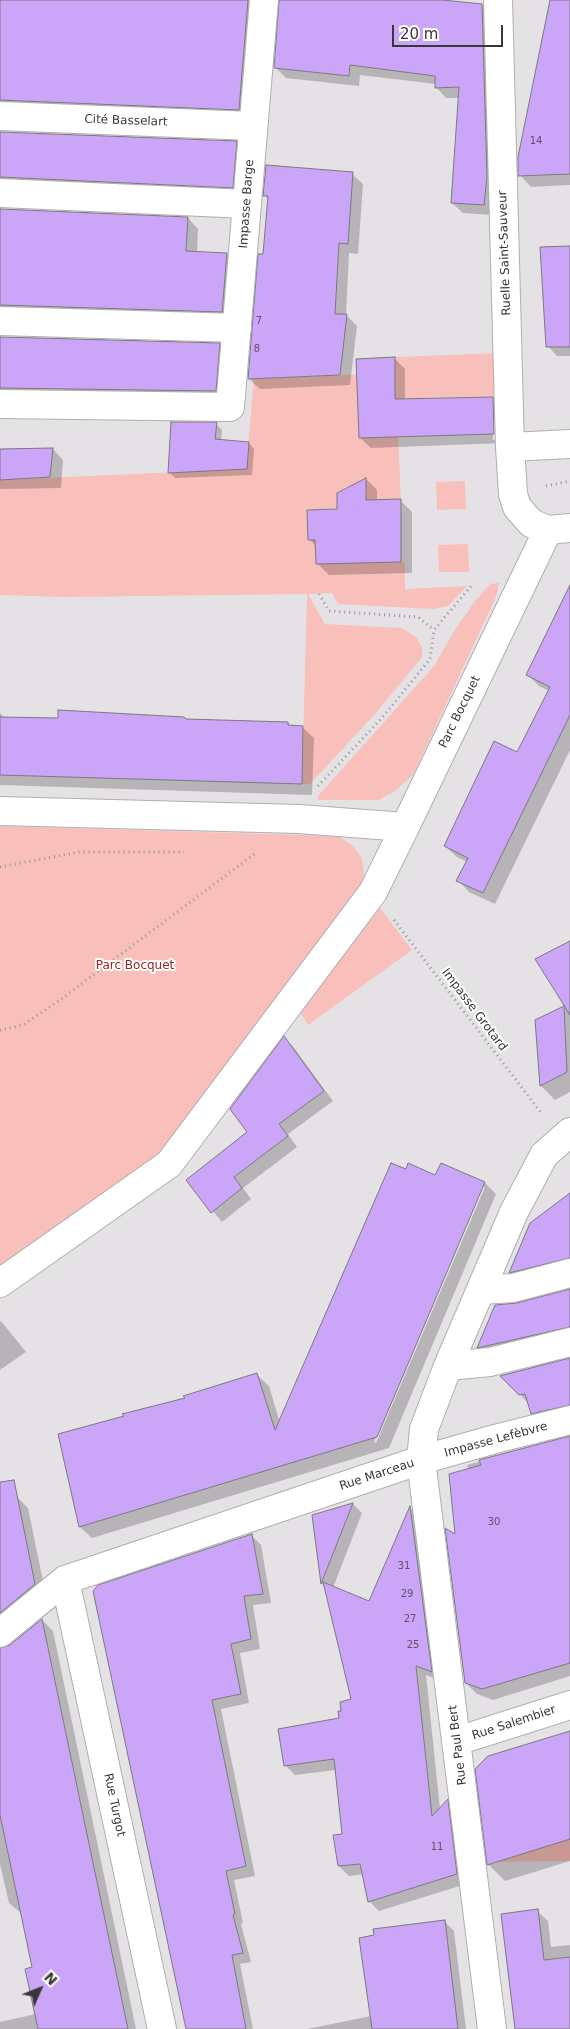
<!DOCTYPE html>
<html>
<head>
<meta charset="utf-8">
<style>
  body { margin:0 }
  #map { position:relative; width:570px; height:2029px; overflow:hidden; background:#e5e2e5; font-family:"DejaVu Sans",sans-serif }
  canvas { display:block }
  .north { position:absolute; left:15px; top:1964px; width:50px; height:50px; -webkit-text-stroke:4px #fff; paint-order:stroke; rotate:46deg; font-size:14px; font-weight:700; line-height:20px; text-align:center; color:#393839 }
  .north::after { content:''; display:block; margin:auto; width:18px; height:22px; background:#393839; clip-path:polygon(50% 0,100% 100%,50% 72%,0 100%) }
  .scale { position:absolute; left:392px; top:25px; width:111px; height:22px; box-sizing:border-box; border:2px solid #393839; border-top:0; padding-left:6px; font-size:15px; line-height:18px; white-space:nowrap; color:#393839; -webkit-text-stroke:4px #fff; paint-order:stroke }
</style>
</head>
<body>
<div id="map">
<canvas width="570" height="2029"></canvas>
<div class="north">N</div>
<div class="scale">20 m</div>
</div>
<script>
const c = document.querySelector('canvas').getContext('2d');
c.lineJoin = 'round';
function fillPath(path, color) { c.fillStyle = color; c.fill(path, 'evenodd'); }
const toPath = rows => new Path2D(rows.map(r => 'M' + r).join(''));
function strokePath(path, color, width, dash) { c.strokeStyle = color; c.lineWidth = width; c.lineCap = dash ? 'butt' : 'round'; c.setLineDash(dash || []); c.stroke(path); }
function write(font, color, halo, rows, align = 'center') {
  c.font = font + ' "DejaVu Sans",sans-serif'; c.lineWidth = 4; c.setLineDash([]); c.textBaseline = 'middle'; c.strokeStyle = halo; c.fillStyle = color; for (const [text, x, y, turn = 0] of rows) {
    c.save(); c.translate(x, y); c.rotate((+turn || 0) * Math.PI / 180); c.textAlign = isNaN(turn) ? turn : align; if (halo) c.strokeText(text, 0, 0); c.fillText(text, 0, 0); c.restore();
  }
}
const green = toPath([
  [500,353,502,397,445,397,358,401,359,438,398,436,401,502,397,499,366,503,366,486,344,487,344,489,337,493,344,508,307,510,308,540,315,540,316,564,405,562,405,589,467,586,448,606,433,609,338,604,332,593,308,594,325,624,402,628,416,637,422,648,422,657,376,713,310,784,302,784,307,594,64,597,0,595,0,480,246,469,254,379,395,373,395,357],
  [465,481,466,509,437,510,436,482],
  [468,544,469,572,439,572,438,545],
  [499,583,496,597,413,775,395,791,379,800,318,800,318,796,434,666,456,628,476,600,490,584],
  [0,826,338,836,352,845,362,858,364,874,360,890,160,1154,0,1269],
  [380,908,412,950,308,1025,300,1012],
  [570,1839,570,1861,495,1862]
]);
const shadow = toPath([
  [0,0,264,0,249,120,0,116],
  [281,0,436,0,482,5,493,16,494,215,463,213,452,203,460,98,446,98,436,87,436,84,360,75,359,86,286,78,275,67],
  [570,18,570,185,531,187,520,175],
  [0,133,236,142,247,153,243,198,0,193],
  [352,174,363,184,358,254,349,253,346,315,357,326,350,385,260,389,249,379,264,255,269,200,265,195],
  [0,210,188,218,198,229,197,252,227,254,237,264,233,322,0,321],
  [570,248,570,356,557,356,547,345],
  [0,338,219,344,230,355,226,401,0,400],
  [395,359,405,369,405,400,493,398,503,409,504,443,371,448,360,438],
  [492,407,495,407,495,440,493,440],
  [216,424,222,430,221,441,249,443,254,449,252,475,175,478,169,472],
  [53,449,63,460,61,488,0,489,0,451],
  [366,479,377,490,377,501,400,500,412,512,412,573,329,575,317,563,317,547,309,539],
  [570,587,570,750,495,904,469,892,458,880,467,862,457,857,445,846,518,754,549,691,539,686,528,675],
  [0,713,5,718,288,723,291,727,302,727,314,738,312,795,0,785],
  [570,943,570,1092,555,1100,541,1086,536,1020,566,1007],
  [285,1038,294,1048,333,1101,288,1134,297,1147,243,1188,251,1199,222,1222,187,1180,249,1132],
  [441,1164,485,1183,496,1194,389,1448,92,1538,80,1527,187,1399,257,1375,269,1386,280,1423,406,1171,436,1177],
  [482,1187,485,1187,376,1443,374,1442],
  [570,1196,570,1272,521,1283,510,1272],
  [570,1290,570,1339,489,1358,479,1347,517,1304],
  [1,1321,26,1352,0,1370,0,1322],
  [570,1359,570,1418,543,1424,532,1413,530,1405,502,1376],
  [570,1437,570,1676,493,1700,477,1694,466,1683,457,1536,469,1470,467,1465],
  [17,1497,28,1508,46,1596,0,1628,0,1505],
  [353,1504,362,1513,333,1588,370,1603,410,1508,419,1517,441,1681,426,1675,440,1809,448,1801,457,1811,466,1884,379,1911,369,1901,364,1874,349,1876,339,1866,343,1835,336,1770,295,1775,285,1765,340,1719,342,1712,352,1700,325,1587,322,1584,314,1516],
  [251,1535,261,1545,271,1603,253,1605,260,1649,240,1653,249,1703,221,1709,255,1876,234,1880,243,1923,241,1924,251,1962,240,1964,253,2029,187,2029,95,1592],
  [42,1620,53,1631,136,2029,0,2029,0,2022,36,2014,33,1968,21,1913,9,1903,0,1864,0,1649,10,1646],
  [570,1732,570,1861,505,1881,488,1864],
  [537,1911,548,1921,551,1947,570,1945,570,2029,516,2029],
  [445,1922,454,1931,466,2029,307,2029,371,2016]
]);
const building = toPath([
  [0,0,248,0,239,110,0,100,0,0],
  [279,0,443,0,482,4,487,177,484,205,451,203,459,87,435,88,435,76,350,65,349,76,274,68,279,0],
  [550,0,570,0,570,174,518,176,518,157,550,0],
  [0,132,237,141,233,188,0,177,0,132],
  [266,165,353,172,348,244,339,243,335,314,347,314,340,375,248,379,258,254,263,254,268,196,263,196,266,165],
  [0,209,188,217,186,251,227,253,222,312,0,305,0,209],
  [570,246,570,347,546,347,540,247,570,246],
  [0,337,220,343,216,391,0,388,0,337],
  [395,357,395,399,493,397,494,434,359,438,356,359,395,357],
  [171,422,217,422,215,439,249,442,247,469,168,473,171,422],
  [53,448,50,477,0,480,0,449,53,448],
  [366,478,366,500,401,499,401,562,316,564,315,540,308,540,307,510,337,509,337,493,366,478],
  [570,585,570,715,483,893,456,881,468,858,444,846,494,741,517,752,550,687,526,675,570,585],
  [58,710,184,717,186,719,288,722,288,725,303,726,302,784,0,775,0,717,58,718,58,710],
  [570,941,570,1015,535,959,570,941],
  [564,1006,567,1072,540,1086,535,1020,564,1006],
  [284,1036,324,1091,279,1124,288,1136,234,1177,242,1188,211,1213,186,1180,247,1132,230,1109,284,1036],
  [391,1163,406,1169,408,1163,435,1175,441,1163,485,1182,377,1437,79,1527,58,1434,124,1416,122,1414,185,1398,183,1396,257,1373,275,1430,391,1163],
  [570,1193,570,1258,509,1273,530,1223,570,1193],
  [570,1289,570,1327,477,1348,495,1305,517,1303,570,1289],
  [570,1358,570,1405,531,1414,525,1394,519,1395,500,1376,570,1358],
  [570,1436,570,1663,482,1689,465,1683,445,1528,455,1534,449,1474,481,1465,479,1460,570,1436],
  [14,1480,35,1584,0,1613,0,1482,14,1480],
  [353,1503,321,1584,312,1515,353,1503],
  [410,1506,432,1672,416,1666,432,1816,448,1799,457,1874,368,1902,360,1864,338,1866,333,1835,342,1834,334,1759,284,1766,278,1729,339,1718,338,1711,341,1711,340,1702,351,1699,323,1582,369,1601,410,1506],
  [252,1534,263,1594,244,1596,251,1639,231,1644,241,1694,212,1700,246,1866,226,1871,235,1914,233,1915,243,1953,232,1955,246,2029,186,2029,93,1591,98,1585,252,1534],
  [42,1619,92,1858,128,2029,38,2029,25,1969,32,1967,0,1815,0,1648,10,1645,42,1619],
  [570,1731,570,1839,487,1865,475,1769,488,1756,570,1731],
  [538,1909,544,1960,570,1957,570,2029,515,2029,501,1914,538,1909],
  [445,1920,458,2029,372,2029,359,1938,374,1935,373,1929,445,1920]
]);
const path = toPath([
  [546,486,570,481],
  [319,594,329,611,418,617,434,630],
  [318,786,382,718,430,659,434,630,472,585],
  [0,867,79,852,184,852],
  [394,920,542,1114],
  [0,1030,23,1025,60,1000,257,852]
]);
const minor = toPath([
  [498,0,510,447,513,494,517,507,531,523,548,530,570,528],
  [0,116,253,126],
  [0,193,247,204],
  [0,321,237,328],
  [0,404,230,407,264,0],
  [510,447,570,444],
  [0,811,299,819,405,827,548,530],
  [0,1283,169,1164,373,892,405,827],
  [481,1290,513,1288,570,1273],
  [448,1366,490,1362,570,1342],
  [65,1580,162,2029],
  [0,1633,65,1580,421,1460,424,1429,448,1366,514,1212,544,1155,570,1132],
  [457,1741,570,1705],
  [492,2029,421,1460,495,1439,570,1420]
]);
const numberNames = [
  ["14",536,141],
  ["7",259,321],
  ["8",257,349],
  ["30",494,1522],
  ["31",404,1566],
  ["29",407,1594],
  ["27",410,1619],
  ["25",413,1645],
  ["11",437,1847]
];
const streetNames = [
  ["Cité Basselart",126,121,2],
  ["Impasse Barge",247,204,-86],
  ["Ruelle Saint-Sauveur",505,253,-92],
  ["Parc Bocquet",460,712,-64],
  ["Impasse Grotard",474,1010,53],
  ["Impasse Lefèbvre",496,1440,-15],
  ["Rue Marceau",377,1475,-18],
  ["Rue Salembier",514,1723,-18],
  ["Rue Paul Bert",458,1745,-97],
  ["Rue Turgot",114,1805,78]
];
const parkNames = [
  ["Parc Bocquet",135,966]
];
fillPath(green, '#f9bfba');
fillPath(shadow, '#0003');
fillPath(building, '#cba5f8');
strokePath(building, '#7a797c', 1);
strokePath(minor, '#b1aeb0', 30);
strokePath(path, '#969496', 3, [1, 4]);
strokePath(minor, '#fff', 28);
write('10px', '#5e5369', null, numberNames);
write('12px', '#393839', '#fff', streetNames);
write('12px', '#982529', '#fff', parkNames);
</script>
</body>
</html>
